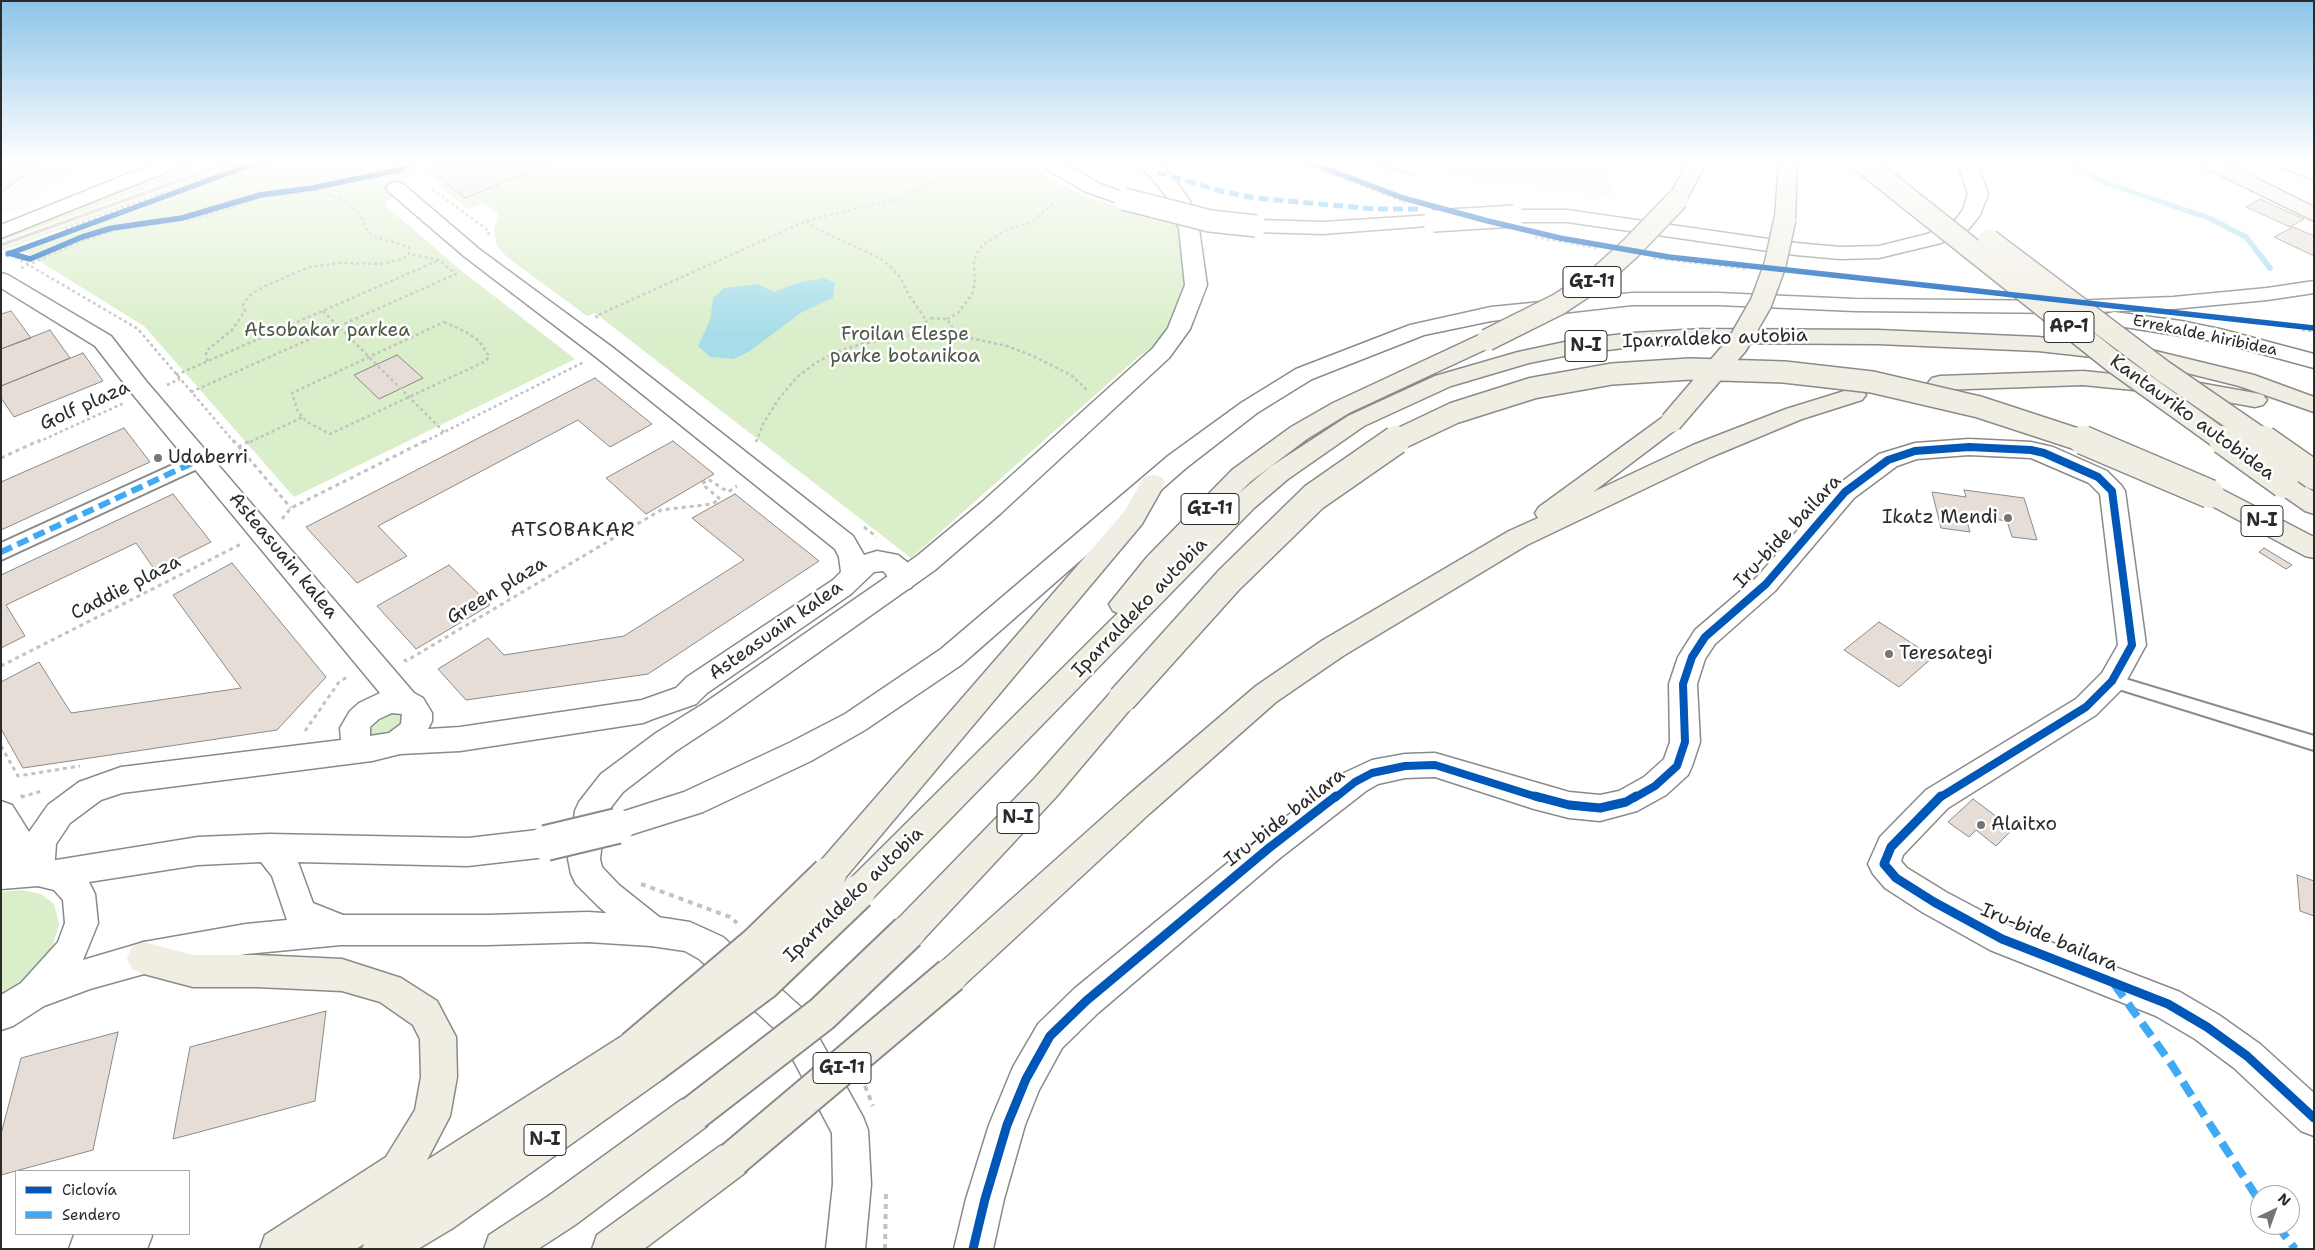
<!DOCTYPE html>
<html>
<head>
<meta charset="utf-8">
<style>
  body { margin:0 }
  #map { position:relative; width:2315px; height:1250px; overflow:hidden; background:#fff; font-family:"Shantell Sans",sans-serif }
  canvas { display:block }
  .frame { position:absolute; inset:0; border:2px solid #2b2b2b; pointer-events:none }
  .legend { position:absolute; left:15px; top:1170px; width:175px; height:65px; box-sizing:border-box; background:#fff; border:1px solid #aaa; margin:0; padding:6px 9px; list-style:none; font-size:15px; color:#2b2b2b }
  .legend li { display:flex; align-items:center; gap:10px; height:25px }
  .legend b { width:25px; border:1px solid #aaa }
  .north { position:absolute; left:2250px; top:1185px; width:50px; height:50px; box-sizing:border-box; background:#fff; border:1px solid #aaa; border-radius:50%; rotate:42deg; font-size:14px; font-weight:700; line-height:20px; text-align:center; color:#2b2b2b }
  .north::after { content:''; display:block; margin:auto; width:18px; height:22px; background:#757575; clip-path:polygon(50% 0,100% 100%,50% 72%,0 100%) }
</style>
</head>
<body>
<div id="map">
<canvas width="2315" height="1250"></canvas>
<div class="frame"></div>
<ul class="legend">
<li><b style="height:6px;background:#0057b8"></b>Ciclovía</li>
<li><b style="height:6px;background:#3fa9f5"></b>Sendero</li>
</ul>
<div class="north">N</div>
</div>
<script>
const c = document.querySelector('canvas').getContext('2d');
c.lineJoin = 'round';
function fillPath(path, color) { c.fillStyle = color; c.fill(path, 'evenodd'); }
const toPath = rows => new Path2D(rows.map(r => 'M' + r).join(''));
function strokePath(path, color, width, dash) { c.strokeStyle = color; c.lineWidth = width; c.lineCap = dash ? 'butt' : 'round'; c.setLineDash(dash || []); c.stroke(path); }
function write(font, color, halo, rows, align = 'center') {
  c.font = font + ' "Shantell Sans",sans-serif'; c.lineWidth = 5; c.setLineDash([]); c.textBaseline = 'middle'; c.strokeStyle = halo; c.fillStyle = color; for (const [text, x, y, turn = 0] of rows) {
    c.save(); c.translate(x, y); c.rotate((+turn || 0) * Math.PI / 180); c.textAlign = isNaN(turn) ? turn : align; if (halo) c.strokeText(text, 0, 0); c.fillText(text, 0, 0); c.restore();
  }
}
const built = toPath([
  [1,161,93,161,18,208,1,215],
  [226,161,243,161,1,249,1,241],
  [1450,161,1610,161,1613,197,1451,177]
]);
const green = toPath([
  [192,161,226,161,1,241,1,238],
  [243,161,248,161,1,251,1,249,5,247],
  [267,161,1025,161,1054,181,1087,197,1178,224,1185,265,1185,280,1177,310,1156,344,1137,358,911,558,595,313,587,316,507,257,497,246,494,231,498,214,483,203,467,209,418,167,385,205,458,268,575,359,294,497,144,326,23,251],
  [386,712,402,713,405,716,402,729,374,738,368,732,368,727],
  [21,890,41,894,54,904,59,924,53,945,37,968,14,988,1,995,1,892]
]);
const water = toPath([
  [824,278,835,283,833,298,802,312,750,351,733,359,710,357,698,346,710,320,713,298,724,288,758,284,774,292,800,282]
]);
const stream = toPath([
  [2065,161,2106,183,2209,218,2246,237,2270,268]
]);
const building = toPath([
  [1,161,45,161,1,193,1,161],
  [448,161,557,161,465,198,429,169,448,161],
  [2260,199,2304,219,2290,227,2246,207,2260,199],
  [2293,227,2314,236,2314,256,2274,237,2293,227],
  [11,311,31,338,1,349,1,314,11,311],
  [50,330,70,358,1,386,1,349,50,330],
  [83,353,103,381,14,417,1,398,1,386,83,353],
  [397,355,423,378,379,399,354,375,397,355],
  [595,378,652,424,610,447,578,420,378,526,407,556,357,583,306,527,595,378],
  [124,428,150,462,1,530,1,482,124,428],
  [673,441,714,474,646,514,606,478,673,441],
  [1964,490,2024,498,2037,540,2012,537,2007,521,1965,515,1970,532,1941,528,1932,492,1966,497,1964,490],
  [173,494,211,542,155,570,136,543,6,605,25,636,1,648,1,575,173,494],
  [735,494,819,561,648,674,466,700,438,669,488,638,504,655,624,636,744,560,692,518,735,494],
  [2264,548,2292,565,2286,569,2259,552,2264,548],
  [232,563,326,677,277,730,23,768,1,729,1,682,39,662,71,713,241,688,173,595,232,563],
  [449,565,490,605,416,649,377,606,449,565],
  [1879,622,1933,657,1899,687,1844,650,1879,622],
  [1973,799,2013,829,1996,846,1976,830,1969,837,1948,822,1973,799],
  [2297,875,2314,881,2314,916,2300,911,2297,875],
  [326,1011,315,1101,173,1139,190,1047,326,1011],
  [118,1032,93,1150,1,1175,1,1134,21,1058,118,1032]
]);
const pathFar2 = toPath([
  [1298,161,1406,203],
  [405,171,403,169,419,161],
  [432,189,489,231,488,238],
  [806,221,815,228,880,258,890,266,900,277,910,297,926,320],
  [65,229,250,161],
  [1535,237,1596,248],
  [5,251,138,329,234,442],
  [1653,258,1747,269],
  [21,268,84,240,112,231,202,217,262,197,320,191],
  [323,311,444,432],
  [598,318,596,316,806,221,897,199,942,179,957,161],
  [931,318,947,319,952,327,942,335,926,335,922,333,920,326,931,318],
  [947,319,958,313,972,294,975,283,974,263,976,254,983,245,1006,230,1030,223,1057,201],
  [444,322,466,332,479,341,489,356,486,361,330,434,307,422,298,412,292,393,444,322],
  [2302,330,2314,331],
  [947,333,1007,346,1033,356,1071,375,1088,391],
  [207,361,206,351,232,330,245,311,243,305,249,296,263,287,309,267,340,263,381,264,403,259,409,254,409,247,373,236,365,228,361,215,344,201,284,178,262,161],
  [176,375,439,260],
  [167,385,180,379],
  [191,392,456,274,439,260,409,254],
  [38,442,124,403],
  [250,442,303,417],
  [424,442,584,362],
  [756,442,764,422,778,400,797,377,817,362,839,351,862,344,922,333]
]);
const pathFar1 = toPath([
  [233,440,291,508],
  [238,447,252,440],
  [1,458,40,440],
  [282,519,291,508,427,440],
  [864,527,877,537],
  [404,659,406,661,661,510,712,504,720,499,702,484,708,479,728,492,737,486],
  [1,666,241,544],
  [305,731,339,682,349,676],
  [1,746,18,776,80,766],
  [21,797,42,791]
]);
const path = toPath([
  [21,797,23,796],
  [641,884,730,917,737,923],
  [865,1086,873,1106],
  [885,1249,886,1191]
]);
const service = toPath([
  [2112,675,2314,736,2314,750,2106,685,2104,681,2106,677,2112,675]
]);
const pedestrian = toPath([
  [201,452,208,454,211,459,208,464,1,560,1,543,201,452]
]);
const minor = toPath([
  [160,161,186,161,184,165,1,238,1,225,160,161],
  [2276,161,2301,161,2314,167,2314,180,2278,165,2276,161],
  [396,182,403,184,479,249,612,347,853,536,864,555,877,551,898,555,907,562,915,581,911,588,902,591,893,588,886,574,883,571,874,572,851,594,707,693,696,704,653,719,643,723,460,751,400,754,372,761,122,793,101,800,70,823,56,844,54,872,49,882,38,886,28,882,18,886,7,882,2,872,1,801,12,805,29,832,48,805,79,782,121,767,341,740,340,728,350,711,359,703,380,693,130,391,95,346,1,288,1,273,8,275,111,336,146,381,414,693,423,698,432,713,432,721,428,729,460,727,642,700,676,688,687,677,833,580,841,572,839,557,835,549,596,357,465,257,389,192,386,188,389,184,396,182],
  [392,713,402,714,401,724,389,733,370,736,370,727,379,719,392,713],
  [1969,439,2031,442,2053,447,2107,471,2121,485,2125,491,2146,645,2122,689,2096,715,1948,808,1903,855,1901,861,1907,868,1946,892,2014,928,2180,992,2219,1015,2260,1044,2314,1093,2314,1136,2301,1131,2234,1068,2195,1039,2156,1016,1990,950,1922,912,1885,888,1873,874,1868,864,1880,837,1926,790,2076,699,2102,673,2118,645,2100,494,2089,483,2031,458,1969,455,1917,459,1897,466,1854,498,1775,591,1715,644,1705,659,1697,684,1700,742,1692,766,1688,775,1666,795,1637,811,1600,821,1569,818,1534,809,1435,777,1405,778,1378,784,1366,791,1280,858,1098,1013,1062,1048,1039,1090,1025,1125,1004,1199,993,1249,954,1249,966,1199,989,1125,1013,1067,1038,1024,1074,989,1258,838,1344,773,1372,760,1405,754,1435,753,1569,792,1600,795,1619,791,1644,777,1664,759,1670,742,1669,684,1678,657,1695,630,1757,577,1836,486,1879,454,1915,443,1969,439],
  [78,1234,151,1234,152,1236,147,1249,69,1249,74,1235,78,1234]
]);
const tertiary = toPath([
  [1038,161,1061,161,1100,184,1131,195,1134,199,1131,203,1124,205,1086,192,1040,165,1038,161],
  [1132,161,1154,161,1164,168,1177,182,1190,201,1199,229,1207,285,1190,329,1169,358,1000,514,935,570,723,720,676,751,623,792,605,815,600,859,602,867,619,885,663,920,668,931,663,942,651,946,639,942,597,905,576,884,571,874,568,859,575,811,579,802,601,774,656,733,703,704,917,556,982,502,1153,348,1168,328,1185,285,1179,229,1170,201,1150,176,1132,161],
  [1957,161,1976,161,1988,194,1980,215,1967,231,1941,243,1879,258,1840,259,1796,255,1567,222,1514,222,1507,220,1504,216,1507,212,1514,210,1567,210,1796,243,1840,247,1879,246,1927,234,1953,223,1963,210,1968,194,1957,161],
  [1433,215,1440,217,1443,221,1440,225,1323,234,1256,232,1249,230,1246,226,1249,222,1256,220,1323,222,1433,215]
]);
const secondary = toPath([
  [2314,281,2314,293,2267,300,2173,309,2070,313,1855,311,1718,305,1632,305,1491,321,1424,335,1312,379,1257,413,1186,468,961,665,865,730,811,761,703,812,617,839,606,835,601,826,606,817,684,792,789,743,845,714,941,649,1168,456,1241,403,1296,369,1410,325,1491,307,1632,293,1718,293,1855,299,2070,301,2173,297,2267,288,2314,281],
  [2114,312,2181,321,2220,329,2314,354,2314,368,2218,342,2106,324,2103,319,2106,314,2114,312],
  [546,829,557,833,562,843,557,853,546,857,468,866,298,862,313,903,343,915,488,915,588,912,651,916,690,922,723,937,803,1009,863,1117,868,1130,871,1184,865,1249,826,1249,833,1184,832,1133,779,1033,699,959,685,951,651,946,588,942,488,945,341,945,246,954,144,974,90,989,44,1006,13,1026,1,1030,1,995,21,983,58,942,65,923,63,900,54,890,38,886,1,889,1,861,38,858,50,861,198,837,269,834,468,838,546,829],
  [261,862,272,876,287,920,246,924,144,942,83,960,98,923,95,894,89,882,198,865,261,862]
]);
const trunk = toPath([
  [2198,161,2222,161,2314,207,2314,221,2200,165,2198,161]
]);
const motorway = toPath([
  [1688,161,1707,161,1685,203,1678,205,1671,203,1668,199,1688,161],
  [1779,161,1797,161,1795,219,1792,223,1785,225,1778,223,1775,219,1779,161],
  [1703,329,1878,330,2038,337,2147,349,2254,375,2314,397,2314,412,2239,386,2147,363,2038,351,1878,344,1703,343,1632,347,1574,354,1529,363,1451,386,1364,426,1288,479,1254,508,869,902,858,906,847,902,842,892,847,882,1118,613,1113,611,1109,604,1147,557,1232,470,1291,427,1333,403,1479,335,1487,333,1495,335,1498,340,1495,345,1349,413,1307,439,1250,482,1238,494,1270,467,1348,416,1435,376,1518,352,1574,340,1632,333,1703,329],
  [2083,371,2194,382,2255,393,2263,395,2267,400,2263,405,2255,407,2194,396,2083,385,1940,390,1932,388,1928,383,1932,378,1940,376,2083,371],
  [1854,388,1862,390,1866,395,1862,400,1802,419,1711,457,1527,545,1343,656,1276,702,1149,814,963,986,951,991,939,986,934,975,939,964,1127,796,1256,686,1323,640,1509,531,1538,518,1535,513,1539,507,1663,417,1671,414,1679,417,1683,422,1679,427,1593,492,1693,445,1786,409,1854,388],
  [1153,475,1162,477,1165,483,1142,524,840,884,829,888,818,884,813,874,818,864,1124,512,1144,477,1153,475],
  [2284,475,2293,478,2314,492,2314,514,2305,511,2275,490,2272,484,2275,478,2284,475],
  [2210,485,2219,488,2314,537,2314,558,2305,556,2201,500,2197,494,2201,488,2210,485],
  [1122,688,1132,691,1136,699,1132,707,1056,797,920,943,908,947,896,943,891,932,896,921,1034,779,1112,691,1122,688],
  [144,942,193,955,257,955,342,959,401,978,437,1001,456,1037,457,1077,450,1116,427,1160,622,1036,634,1031,646,1036,651,1049,664,1054,669,1066,664,1078,453,1228,418,1249,362,1249,364,1244,356,1249,260,1249,265,1235,386,1157,415,1110,421,1077,420,1039,413,1025,380,1002,342,991,257,987,193,987,144,974,132,969,127,958,132,947,144,942],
  [694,1095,707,1100,712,1113,707,1126,575,1225,538,1249,484,1249,489,1235,547,1197,681,1100,694,1095],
  [733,1140,746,1146,752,1159,746,1172,644,1249,592,1249,597,1235,720,1146,733,1140]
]);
const rail = toPath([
  [1363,161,1413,174],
  [1,245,234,161]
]);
const tertiaryBridge = toPath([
  [1124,199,1210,221,1256,226],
  [1433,221,1514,216]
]);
const secondaryBridge = toPath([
  [546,843,617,826]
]);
const motorwayBridgeFar2 = toPath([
  [1861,161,2115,363,2225,442],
  [1989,240,2163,371,2266,442],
  [1487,340,1559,304,1598,278,1631,248,1678,199],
  [1671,422,1737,345,1761,303,1775,265,1785,219],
  [1393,442,1454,413,1533,388,1612,374,1690,369,1784,372,1872,382,1979,407,2086,442]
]);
const motorwayBridgeFar1 = toPath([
  [2083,440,2210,494],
  [2223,440,2284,484],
  [2264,440,2314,475],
  [1122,699,1229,580,1314,497,1396,440]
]);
const motorwayBridge = toPath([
  [634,1048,757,944,829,874],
  [651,1066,764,982,858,892],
  [694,1113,822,1014,908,932],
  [733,1159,951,975]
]);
const quietFar2 = toPath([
  [1157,172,1221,191,1255,198,1375,209,1423,209]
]);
const quietFar1 = toPath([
  [1,552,201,459]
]);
const quiet = toPath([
  [2114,984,2170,1062,2260,1202],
  [2277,1225,2295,1249]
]);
const cyclewayFar2 = toPath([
  [1306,161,1403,198,1488,221,1560,238,1669,257,2314,328],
  [9,253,30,259,82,237,112,228,182,218,260,195,312,188,403,169],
  [8,254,261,161]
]);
const cyclewayFar1 = toPath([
  [1335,798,1355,782,1372,773,1405,766,1435,765,1540,798],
  [1634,798,1655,786,1677,766,1685,742,1683,684,1692,657,1705,637,1766,584,1845,492,1888,460,1915,451,1969,447,2031,450,2044,453,2098,477,2112,491,2132,645,2112,681,2086,707,1939,798]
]);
const cycleway = toPath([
  [1535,796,1569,805,1600,808,1626,802,1636,796],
  [1941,796,1891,847,1884,864,1896,878,1934,902,2002,939,2168,1004,2207,1027,2247,1056,2314,1118],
  [973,1249,985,1199,1007,1125,1026,1079,1050,1036,1086,1001,1269,848,1336,796]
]);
const markers = [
  [158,458,5,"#757575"],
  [2008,518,5,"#757575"],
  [1889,654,5,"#757575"],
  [1981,825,5,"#757575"]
];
const farStreetnames = [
  ["Errekalde hiribidea",2205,336,12]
];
const shields = [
  [1592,282,58],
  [2069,327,50],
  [1586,346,42],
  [1210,509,58],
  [2262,521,42],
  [1018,818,42],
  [842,1068,58],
  [545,1140,42]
];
const shieldNames = [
  ["GI-11",1592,282],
  ["AP-1",2069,327],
  ["N-I",1586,346],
  ["GI-11",1210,509],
  ["N-I",2262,521],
  ["N-I",1018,818],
  ["GI-11",842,1068],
  ["N-I",545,1140]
];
const parkNames = [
  ["Atsobakar parkea",327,331],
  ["Froilan Elespe",905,335],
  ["parke botanikoa",905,357]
];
const streetNames = [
  ["Iparraldeko autobia",1715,339,-2],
  ["Golf plaza",85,406,-24],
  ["Kantauriko autobidea",2192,418,36],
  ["Iru-bide bailara",1788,532,-47],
  ["Asteasuain kalea",283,556,50],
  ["Caddie plaza",126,588,-27],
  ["Green plaza",497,591,-31],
  ["Iparraldeko autobia",1140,608,-46],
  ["Asteasuain kalea",776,631,-35],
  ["Iru-bide bailara",1285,818,-38],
  ["Iparraldeko autobia",854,895,-44],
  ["Iru-bide bailara",2049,938,23]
];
const poiNames = [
  ["Udaberri",168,458],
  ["Ikatz Mendi",1998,518,"right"],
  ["Teresategi",1899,654],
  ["Alaitxo",1991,825]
];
const neighbourhoodNames = [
  ["ATSOBAKAR",573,531]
];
fillPath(built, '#fcf5ee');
fillPath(green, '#daeec9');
fillPath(water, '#a6dde9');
strokePath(stream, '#a6dde9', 5.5);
fillPath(building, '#e6ded6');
strokePath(building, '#8a8a8a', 1);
strokePath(service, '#8a8a8a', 4);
strokePath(pedestrian, '#8a8a8a', 4);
strokePath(minor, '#8a8a8a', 3);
strokePath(tertiary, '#8a8a8a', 3);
strokePath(secondary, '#8a8a8a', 3);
strokePath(trunk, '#8a8a8a', 3);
strokePath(motorway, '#8a8a8a', 3);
strokePath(pathFar2, '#c2c2c2', 2.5, [3, 3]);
strokePath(pathFar1, '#c2c2c2', 3, [4, 4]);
strokePath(path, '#c2c2c2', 4, [5, 5]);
fillPath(service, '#fff');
fillPath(pedestrian, '#fff');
fillPath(minor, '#fff');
fillPath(tertiary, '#fff');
fillPath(secondary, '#fff');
fillPath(trunk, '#f0ede2');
fillPath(motorway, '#f0ede2');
strokePath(rail, '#c2c2c2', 3);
strokePath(tertiaryBridge, '#8a8a8a', 24, []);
strokePath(secondaryBridge, '#8a8a8a', 38, []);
strokePath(motorwayBridgeFar2, '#8a8a8a', 24, []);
strokePath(motorwayBridgeFar1, '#8a8a8a', 31, []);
strokePath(motorwayBridge, '#8a8a8a', 38, []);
strokePath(tertiaryBridge, '#fff', 21);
strokePath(secondaryBridge, '#fff', 34);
strokePath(motorwayBridgeFar2, '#f0ede2', 21);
strokePath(motorwayBridgeFar1, '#f0ede2', 28);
strokePath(motorwayBridge, '#f0ede2', 34);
strokePath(quietFar2, '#3fa9f5', 5, [10, 5]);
strokePath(quietFar1, '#3fa9f5', 6, [12, 6]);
strokePath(quiet, '#3fa9f5', 8, [16, 8]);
strokePath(cyclewayFar2, '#0057b8', 5.5);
strokePath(cyclewayFar1, '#0057b8', 8);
strokePath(cycleway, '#0057b8', 9);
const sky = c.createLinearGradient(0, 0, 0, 336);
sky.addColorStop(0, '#8dc4e8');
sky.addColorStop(0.48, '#fff');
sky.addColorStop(1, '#ffffff00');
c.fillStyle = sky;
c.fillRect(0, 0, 2315, 336);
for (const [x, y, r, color] of markers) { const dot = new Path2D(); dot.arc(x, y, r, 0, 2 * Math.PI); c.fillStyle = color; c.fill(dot); strokePath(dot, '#fff', 2); }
write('16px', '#2b2b2b', '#fff', farStreetnames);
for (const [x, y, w] of shields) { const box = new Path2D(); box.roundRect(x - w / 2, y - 15.5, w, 31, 4); c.fillStyle = '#fff'; c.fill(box); strokePath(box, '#2b2b2b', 1); }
write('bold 18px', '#2b2b2b', null, shieldNames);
write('19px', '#4f5847', '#fff', parkNames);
write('19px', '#2b2b2b', '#fff', streetNames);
write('19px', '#2b2b2b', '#fff', poiNames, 'left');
c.letterSpacing = '1px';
write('20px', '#2b2b2b', '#fff', neighbourhoodNames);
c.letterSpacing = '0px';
</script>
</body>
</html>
